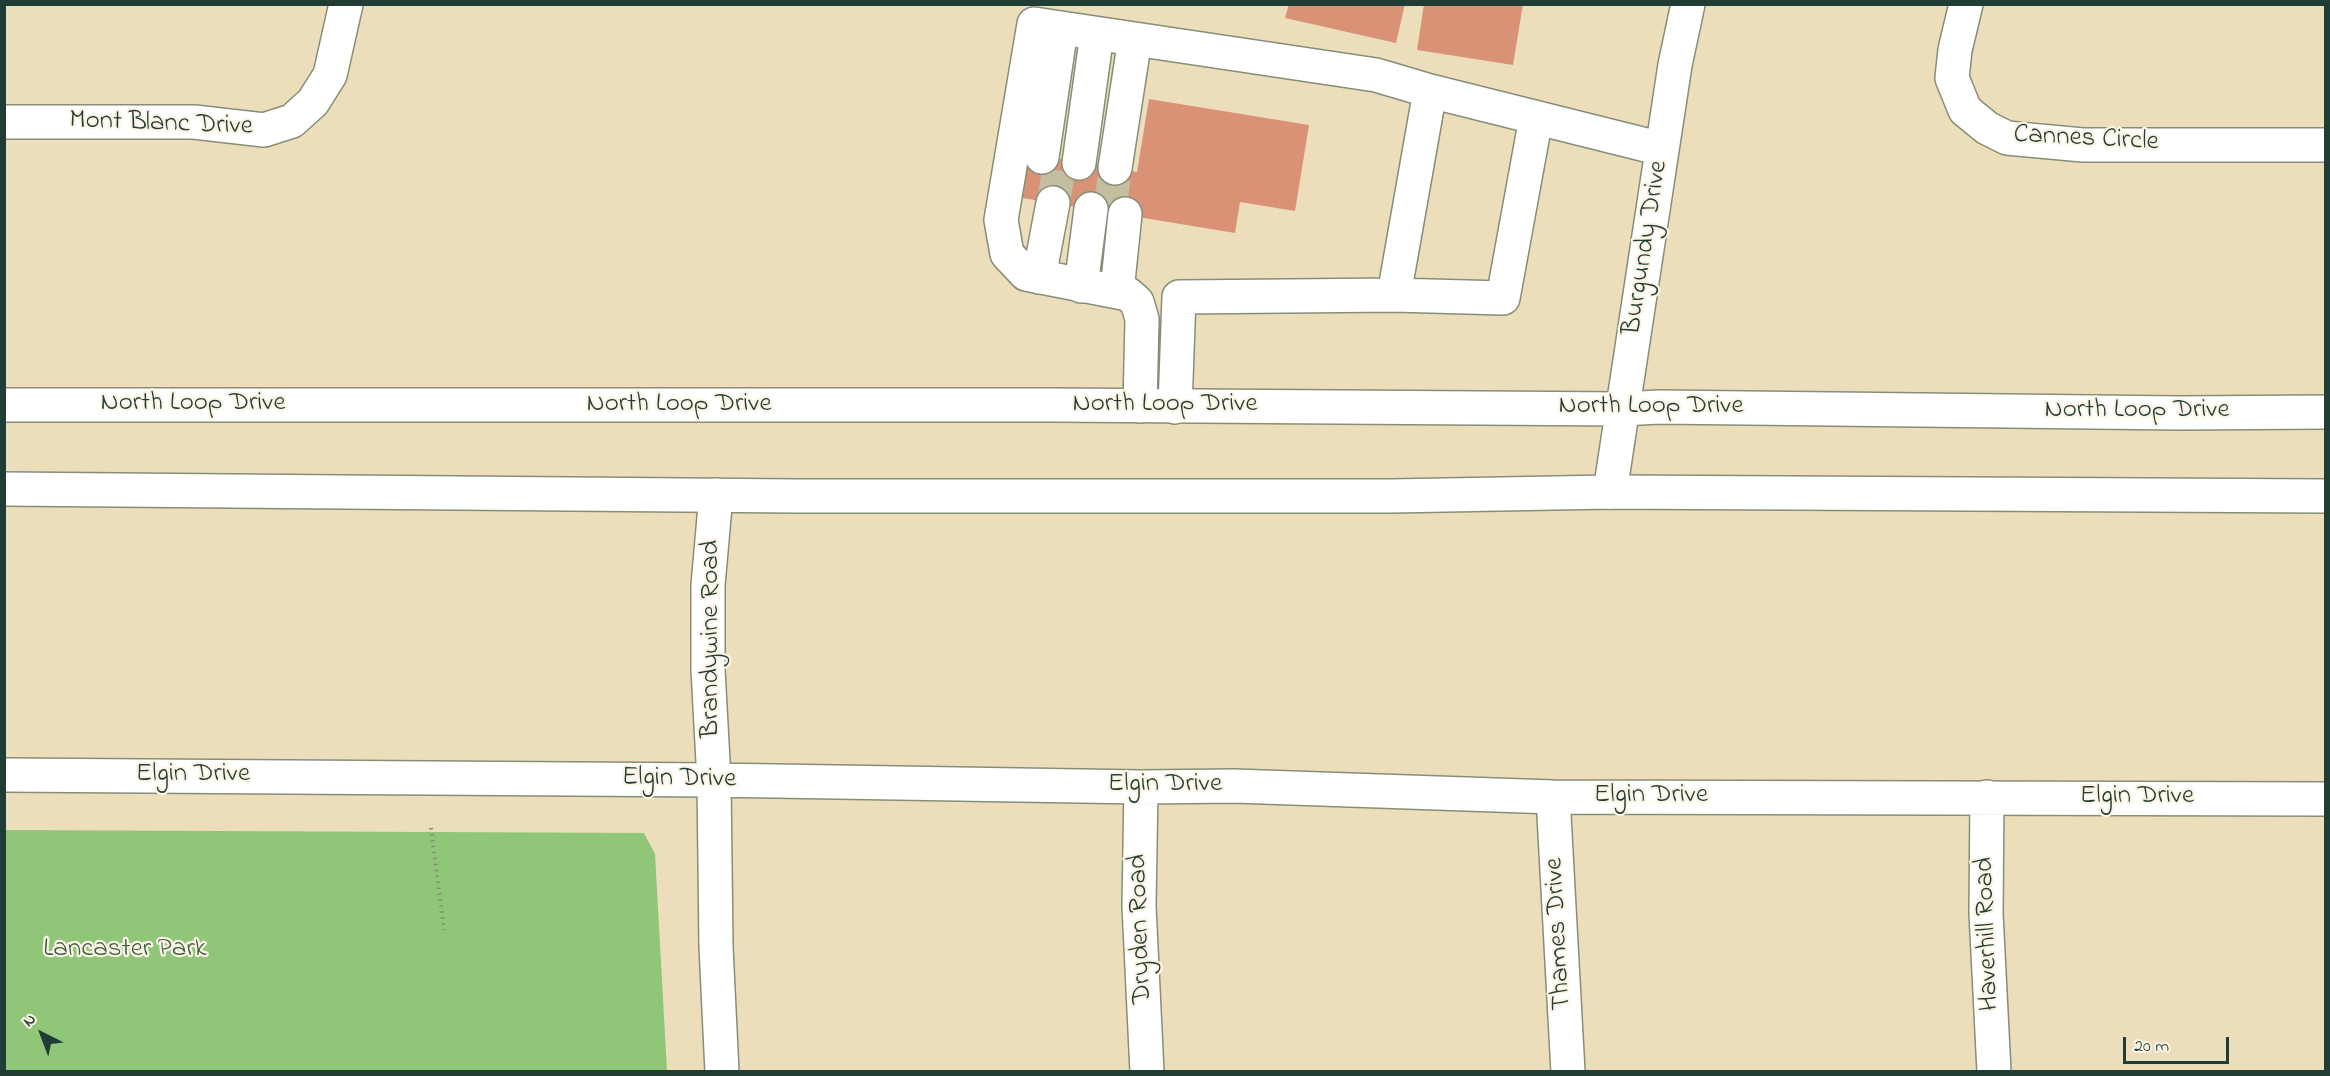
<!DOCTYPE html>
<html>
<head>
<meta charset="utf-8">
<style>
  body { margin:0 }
  #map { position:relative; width:2330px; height:1076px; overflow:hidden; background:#eddebb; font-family:"Indie Flower",sans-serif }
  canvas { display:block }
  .frame { position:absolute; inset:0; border:6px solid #1f3d34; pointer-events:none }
  .north { position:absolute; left:12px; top:1004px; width:60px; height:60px; -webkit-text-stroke:4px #fcf5e5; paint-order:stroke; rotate:318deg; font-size:16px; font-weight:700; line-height:24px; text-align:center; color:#1f3d34 }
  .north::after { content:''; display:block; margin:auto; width:21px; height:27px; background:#1f3d34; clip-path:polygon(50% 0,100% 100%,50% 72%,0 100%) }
  .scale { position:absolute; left:2123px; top:1037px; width:106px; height:27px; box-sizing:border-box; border:3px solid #1f3d34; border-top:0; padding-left:8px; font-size:18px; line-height:21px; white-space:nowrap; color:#1f3d34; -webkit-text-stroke:4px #fcf5e5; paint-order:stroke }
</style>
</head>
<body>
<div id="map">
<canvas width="2330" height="1076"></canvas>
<div class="frame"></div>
<div class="north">N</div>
<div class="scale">20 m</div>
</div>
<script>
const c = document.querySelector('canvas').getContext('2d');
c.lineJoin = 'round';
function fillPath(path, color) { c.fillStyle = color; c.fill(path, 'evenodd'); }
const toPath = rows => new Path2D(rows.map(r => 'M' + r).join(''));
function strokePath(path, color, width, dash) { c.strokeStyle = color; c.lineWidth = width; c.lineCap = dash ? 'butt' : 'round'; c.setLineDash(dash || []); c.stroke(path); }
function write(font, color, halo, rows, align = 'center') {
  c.font = font + ' "Indie Flower",sans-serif'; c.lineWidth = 4.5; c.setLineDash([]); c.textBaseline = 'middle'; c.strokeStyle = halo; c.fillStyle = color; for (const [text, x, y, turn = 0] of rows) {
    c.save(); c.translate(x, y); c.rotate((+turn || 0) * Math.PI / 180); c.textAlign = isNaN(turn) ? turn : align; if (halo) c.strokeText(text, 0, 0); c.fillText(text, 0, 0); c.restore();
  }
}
const green = toPath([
  [5,830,644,833,655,854,667,1071,5,1071]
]);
const building = toPath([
  [1289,4,1405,4,1396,43,1285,18],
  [1424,4,1523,4,1513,65,1417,50],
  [1149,99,1309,125,1295,211,1240,202,1235,233,1016,197,1024,153,1137,172]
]);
const minorTunnel = toPath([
  [1053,203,1061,159],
  [1110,212,1115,168]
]);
const path = toPath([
  [431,828,444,930]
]);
const minor = toPath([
  [1966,4,1955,50,1952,78,1965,110,1987,128,2007,138,2083,145,2326,145],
  [4,122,194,122,264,130,292,121,313,102,330,75,346,4],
  [1042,157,1061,29],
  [1079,163,1097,34],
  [1115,168,1135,39],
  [1039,277,1053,203],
  [1081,286,1091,209],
  [1117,291,1125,214],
  [1394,295,1430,91,1662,149],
  [1140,406,1142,319,1137,302,1128,294,1026,274,1007,254,1001,220,1034,24,1376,75,1430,91],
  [1175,407,1179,297,1394,295,1503,298,1536,118],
  [1610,492,1675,65,1688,4],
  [716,495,708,585,708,670,714,780,716,947,722,1072],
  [4,775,714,780,1141,787,1234,786,1553,797,2326,799],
  [1141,787,1139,906,1147,1072],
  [1553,797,1568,1072],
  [1987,797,1986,913,1994,1072]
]);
const major = toPath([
  [4,405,1054,405,1622,409,1659,407,2180,413,2326,412],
  [4,489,796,496,1391,496,1610,492,2326,496]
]);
const streetNames = [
  ["Mont Blanc Drive",161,125,2],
  ["Cannes Circle",2086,140,3],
  ["Burgundy Drive",1647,248,-81],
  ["North Loop Drive",193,405],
  ["North Loop Drive",679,406],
  ["North Loop Drive",1165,406],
  ["North Loop Drive",1651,408],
  ["North Loop Drive",2137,412],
  ["Brandywine Road",713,639,-90],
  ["Elgin Drive",193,776],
  ["Elgin Drive",679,780,1],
  ["Elgin Drive",1165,786],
  ["Elgin Drive",1651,797],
  ["Elgin Drive",2137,798],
  ["Dryden Road",1142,929,-92],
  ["Thames Drive",1560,934,-93],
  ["Haverhill Road",1989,934,-92]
];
const parkNames = [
  ["Lancaster Park",125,951]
];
fillPath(green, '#90c678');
fillPath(building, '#da9277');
strokePath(minorTunnel, '#c4bea0', 33, [33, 16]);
strokePath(minor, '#868e78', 36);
strokePath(major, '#868e78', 36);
strokePath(path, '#868e78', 4, [1.5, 4.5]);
strokePath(minor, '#fff', 33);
strokePath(major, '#fff', 33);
write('27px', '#1f3d34', '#fcf5e5', streetNames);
write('27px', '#3b5f45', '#fcf5e5', parkNames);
</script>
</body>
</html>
